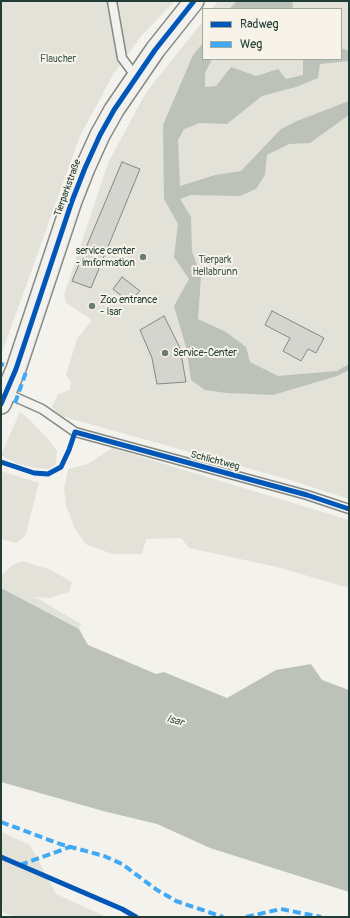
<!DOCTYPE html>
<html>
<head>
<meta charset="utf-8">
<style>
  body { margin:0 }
  #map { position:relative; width:350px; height:918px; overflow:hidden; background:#f4f2ec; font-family:Pangolin,sans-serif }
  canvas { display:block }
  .frame { position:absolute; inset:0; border:2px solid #1f3d34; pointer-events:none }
  .legend { position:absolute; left:202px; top:8px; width:140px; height:52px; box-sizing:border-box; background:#f7f3e8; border:1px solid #a1aaa0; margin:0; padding:5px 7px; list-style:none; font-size:12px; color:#1f3d34 }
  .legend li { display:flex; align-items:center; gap:8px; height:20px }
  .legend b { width:20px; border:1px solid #a1aaa0 }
</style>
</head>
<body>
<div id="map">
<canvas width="350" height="918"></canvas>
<div class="frame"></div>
<ul class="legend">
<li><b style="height:5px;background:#0057b8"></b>Radweg</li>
<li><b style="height:5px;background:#3fa9f5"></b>Weg</li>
</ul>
</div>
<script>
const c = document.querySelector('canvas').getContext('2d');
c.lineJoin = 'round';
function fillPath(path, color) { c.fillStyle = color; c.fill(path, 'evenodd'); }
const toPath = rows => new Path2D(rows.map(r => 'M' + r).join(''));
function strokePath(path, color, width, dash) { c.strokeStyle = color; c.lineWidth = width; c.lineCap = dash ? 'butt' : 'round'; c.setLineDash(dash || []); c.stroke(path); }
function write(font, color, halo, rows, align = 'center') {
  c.font = font + ' Pangolin,sans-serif'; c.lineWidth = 4; c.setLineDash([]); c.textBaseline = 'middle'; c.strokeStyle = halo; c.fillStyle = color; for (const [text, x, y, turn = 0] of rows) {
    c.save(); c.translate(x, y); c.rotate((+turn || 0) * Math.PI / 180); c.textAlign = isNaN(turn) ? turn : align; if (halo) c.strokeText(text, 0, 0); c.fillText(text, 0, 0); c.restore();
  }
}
const green = toPath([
  [1,1,175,1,142,35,114,73,80,136,1,355],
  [218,1,349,1,349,499,290,480,61,416,52,407,58,394,70,390,71,382,66,375,77,339,92,320,66,303,64,295,108,163,145,94,203,21,203,59,341,59,341,9,212,9],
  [20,412,30,420,48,439,57,451,56,464,50,469,36,468,18,464,1,455],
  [112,448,349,520,349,588,277,567,189,548,181,538,146,539,142,554,113,554,87,545,75,529,66,505,64,489,68,469,88,464],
  [1,471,39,483,26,533,24,537,16,543,1,539],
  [22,561,49,569,72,582,69,592,50,598,35,597,81,624,79,629,1,588,1,576,11,566],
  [1,832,30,845,56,894,107,917,14,917,1,911]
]);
const water = toPath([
  [237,1,292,1,293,9,229,9],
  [203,43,203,59,212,59,205,73,205,87,216,86,231,67,256,76,278,69,286,79,303,75,303,59,341,59,341,48,349,51,349,61,320,64,318,78,296,87,262,96,227,124,200,123,184,129,178,140,180,186,215,175,241,171,281,129,297,121,349,101,349,115,310,143,289,144,267,155,265,175,256,189,240,196,191,195,180,199,191,217,192,251,201,277,198,319,226,332,246,347,250,362,278,376,337,371,349,364,349,370,337,376,273,395,227,393,205,390,191,380,186,347,174,306,189,279,174,257,178,224,164,199,163,125,193,55],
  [1,588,79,629,88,645,156,674,164,672,227,698,276,670,311,664,322,680,349,690,349,892,210,848,157,824,103,811,1,782]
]);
const building = toPath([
  [122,162,140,169,91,288,72,281,122,162],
  [122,277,140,291,129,302,113,289,122,277],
  [272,311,324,338,316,353,308,349,301,361,283,351,290,338,265,325,272,311],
  [164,316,180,348,186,382,157,384,152,358,140,330,164,316]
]);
const service = toPath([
  [112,1,122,58,136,77],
  [6,393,42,409,75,432,307,495,349,509]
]);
const tertiary = toPath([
  [1,404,16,369,72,201,85,168,100,135,114,110,155,50,194,1]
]);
const quiet = toPath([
  [1,364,4,365],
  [15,403,26,372],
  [1,822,60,844,104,856,122,864,157,890,176,901,223,917],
  [20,865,70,847],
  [246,917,281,909,321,917]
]);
const cycleway = toPath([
  [1,404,16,369,72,201,85,168,100,135,114,110,155,50,194,1],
  [1,462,34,473,48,474,61,467,69,450,75,432,307,495,349,509],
  [1,857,122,909,136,917]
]);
const markers = [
  [143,257,4,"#6a7c74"],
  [92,306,4,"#6a7c74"],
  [165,353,4,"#6a7c74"]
];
const parkNames = [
  ["Flaucher",58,59],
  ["Tierpark",215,260],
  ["Hellabrunn",215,272]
];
const streetNames = [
  ["Tierparkstraße",68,188,-70],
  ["Schlichtweg",215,461,15]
];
const poiNames = [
  ["service center",135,251,"right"],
  ["- imformation",135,263,"right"],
  ["Zoo entrance",100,300],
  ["- Isar",100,312],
  ["Service-Center",173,353]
];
const waterNames = [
  ["Isar",175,721,16]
];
fillPath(green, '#e2e2d9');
fillPath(water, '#bcc2b9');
fillPath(building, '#d5d5d0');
strokePath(building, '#848985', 1);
strokePath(service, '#848985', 11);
strokePath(tertiary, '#848985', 22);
strokePath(service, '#f2f1ed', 8);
strokePath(tertiary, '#f2f1ed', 19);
strokePath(quiet, '#3fa9f5', 4, [8, 4]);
strokePath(cycleway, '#0057b8', 5);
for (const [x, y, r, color] of markers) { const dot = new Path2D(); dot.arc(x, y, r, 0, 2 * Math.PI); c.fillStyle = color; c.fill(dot); strokePath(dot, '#f7f3e8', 1.5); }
write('10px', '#435b52', '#f7f3e8', parkNames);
write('10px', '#1f3d34', '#f7f3e8', streetNames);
write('10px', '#1f3d34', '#f7f3e8', poiNames, 'left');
write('italic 11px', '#405950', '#f7f3e8', waterNames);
</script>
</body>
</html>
